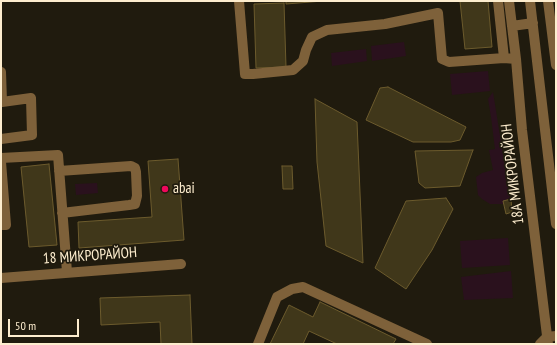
<!DOCTYPE html>
<html>
<head>
<meta charset="utf-8">
<style>
  body { margin:0 }
  #map { position:relative; width:557px; height:345px; overflow:hidden; background:#201b0e; font-family:"PT Sans Narrow",sans-serif }
  canvas { display:block }
  .frame { position:absolute; inset:0; border:2px solid #fdedce; pointer-events:none }
  .scale { position:absolute; left:8px; top:319px; width:71px; height:18px; box-sizing:border-box; border:2px solid #fdedce; border-top:0; padding-left:5px; font-size:12px; line-height:14px; white-space:nowrap; color:#fdedce; -webkit-text-stroke:3px #201b0e; paint-order:stroke }
</style>
</head>
<body>
<div id="map">
<canvas width="557" height="345"></canvas>
<div class="frame"></div>
<div class="scale">50 m</div>
</div>
<script>
const c = document.querySelector('canvas').getContext('2d');
c.lineJoin = 'round';
function fillPath(path, color) { c.fillStyle = color; c.fill(path, 'evenodd'); }
const toPath = rows => new Path2D(rows.map(r => 'M' + r).join(''));
function strokePath(path, color, width, dash) { c.strokeStyle = color; c.lineWidth = width; c.lineCap = dash ? 'butt' : 'round'; c.setLineDash(dash || []); c.stroke(path); }
function write(font, color, halo, rows, align = 'center') {
  c.font = font + ' "PT Sans Narrow",sans-serif'; c.lineWidth = 3.5; c.setLineDash([]); c.textBaseline = 'middle'; c.strokeStyle = halo; c.fillStyle = color; for (const [text, x, y, turn = 0] of rows) {
    c.save(); c.translate(x, y); c.rotate((+turn || 0) * Math.PI / 180); c.textAlign = isNaN(turn) ? turn : align; if (halo) c.strokeText(text, 0, 0); c.fillText(text, 0, 0); c.restore();
  }
}
const green = toPath([
  [404,42,406,56,372,61,371,46],
  [366,49,367,61,332,66,331,53],
  [488,71,490,91,452,95,450,74],
  [493,92,510,198,503,201,504,204,490,204,482,199,478,195,476,177,482,173,493,170,489,150,495,149,491,117,488,99],
  [97,183,98,193,76,195,75,184],
  [508,238,510,265,462,268,460,241],
  [511,271,513,298,464,300,461,277]
]);
const building = toPath([
  [286,1,323,1,286,4,286,1],
  [460,1,488,1,492,47,465,49,460,1],
  [284,3,286,67,256,68,254,4,284,3],
  [388,87,466,127,460,140,451,142,413,142,366,120,380,88,388,87],
  [315,99,357,122,363,263,326,246,317,162,315,99],
  [473,150,460,186,425,188,419,183,415,151,473,150],
  [178,159,184,240,79,248,78,222,152,217,148,161,178,159],
  [49,164,57,245,29,247,21,167,49,164],
  [282,166,292,166,293,189,283,189,282,166],
  [446,198,453,209,432,250,406,289,375,268,406,201,446,198],
  [511,199,512,212,506,214,503,201,511,199],
  [190,295,192,344,161,344,160,322,101,325,100,298,190,295],
  [320,302,396,339,393,344,337,344,309,331,303,344,270,344,289,305,313,317,320,302]
]);
const minor = toPath([
  [239,1,245,74,253,74,293,70,303,61,306,50,312,37,327,30,385,24,438,13,442,59,449,62,504,58,516,59],
  [498,1,504,58],
  [509,1,516,59,522,130,548,344],
  [530,1,556,224],
  [548,1,556,65],
  [512,26,533,23],
  [1,72,2,102,31,98,32,135,1,139],
  [1,158,58,155,67,272],
  [1,162,6,225,1,225],
  [59,171,131,166,135,168,136,172,137,196,135,204,129,205,62,213],
  [1,278,181,264],
  [258,344,277,297,292,289,303,287,427,344],
  [540,344,547,337,556,336]
]);
const markers = [
  [165,189,4,"#f0085b"]
];
const streetNames = [
  ["18А МИКРОРАЙОН",513,174,-97],
  ["18 МИКРОРАЙОН",90,256,-4]
];
const poiNames = [
  ["abai",173,189]
];
fillPath(green, '#2a111d');
fillPath(building, '#40371a');
strokePath(building, '#6c5b2d', 1);
strokePath(minor, '#7e613a', 10);
for (const [x, y, r, color] of markers) { const dot = new Path2D(); dot.arc(x, y, r, 0, 2 * Math.PI); c.fillStyle = color; c.fill(dot); strokePath(dot, '#201b0e', 1.5); }
write('15px', '#fdedce', '#201b0e', streetNames);
write('15px', '#fdedce', '#201b0e', poiNames, 'left');
</script>
</body>
</html>
